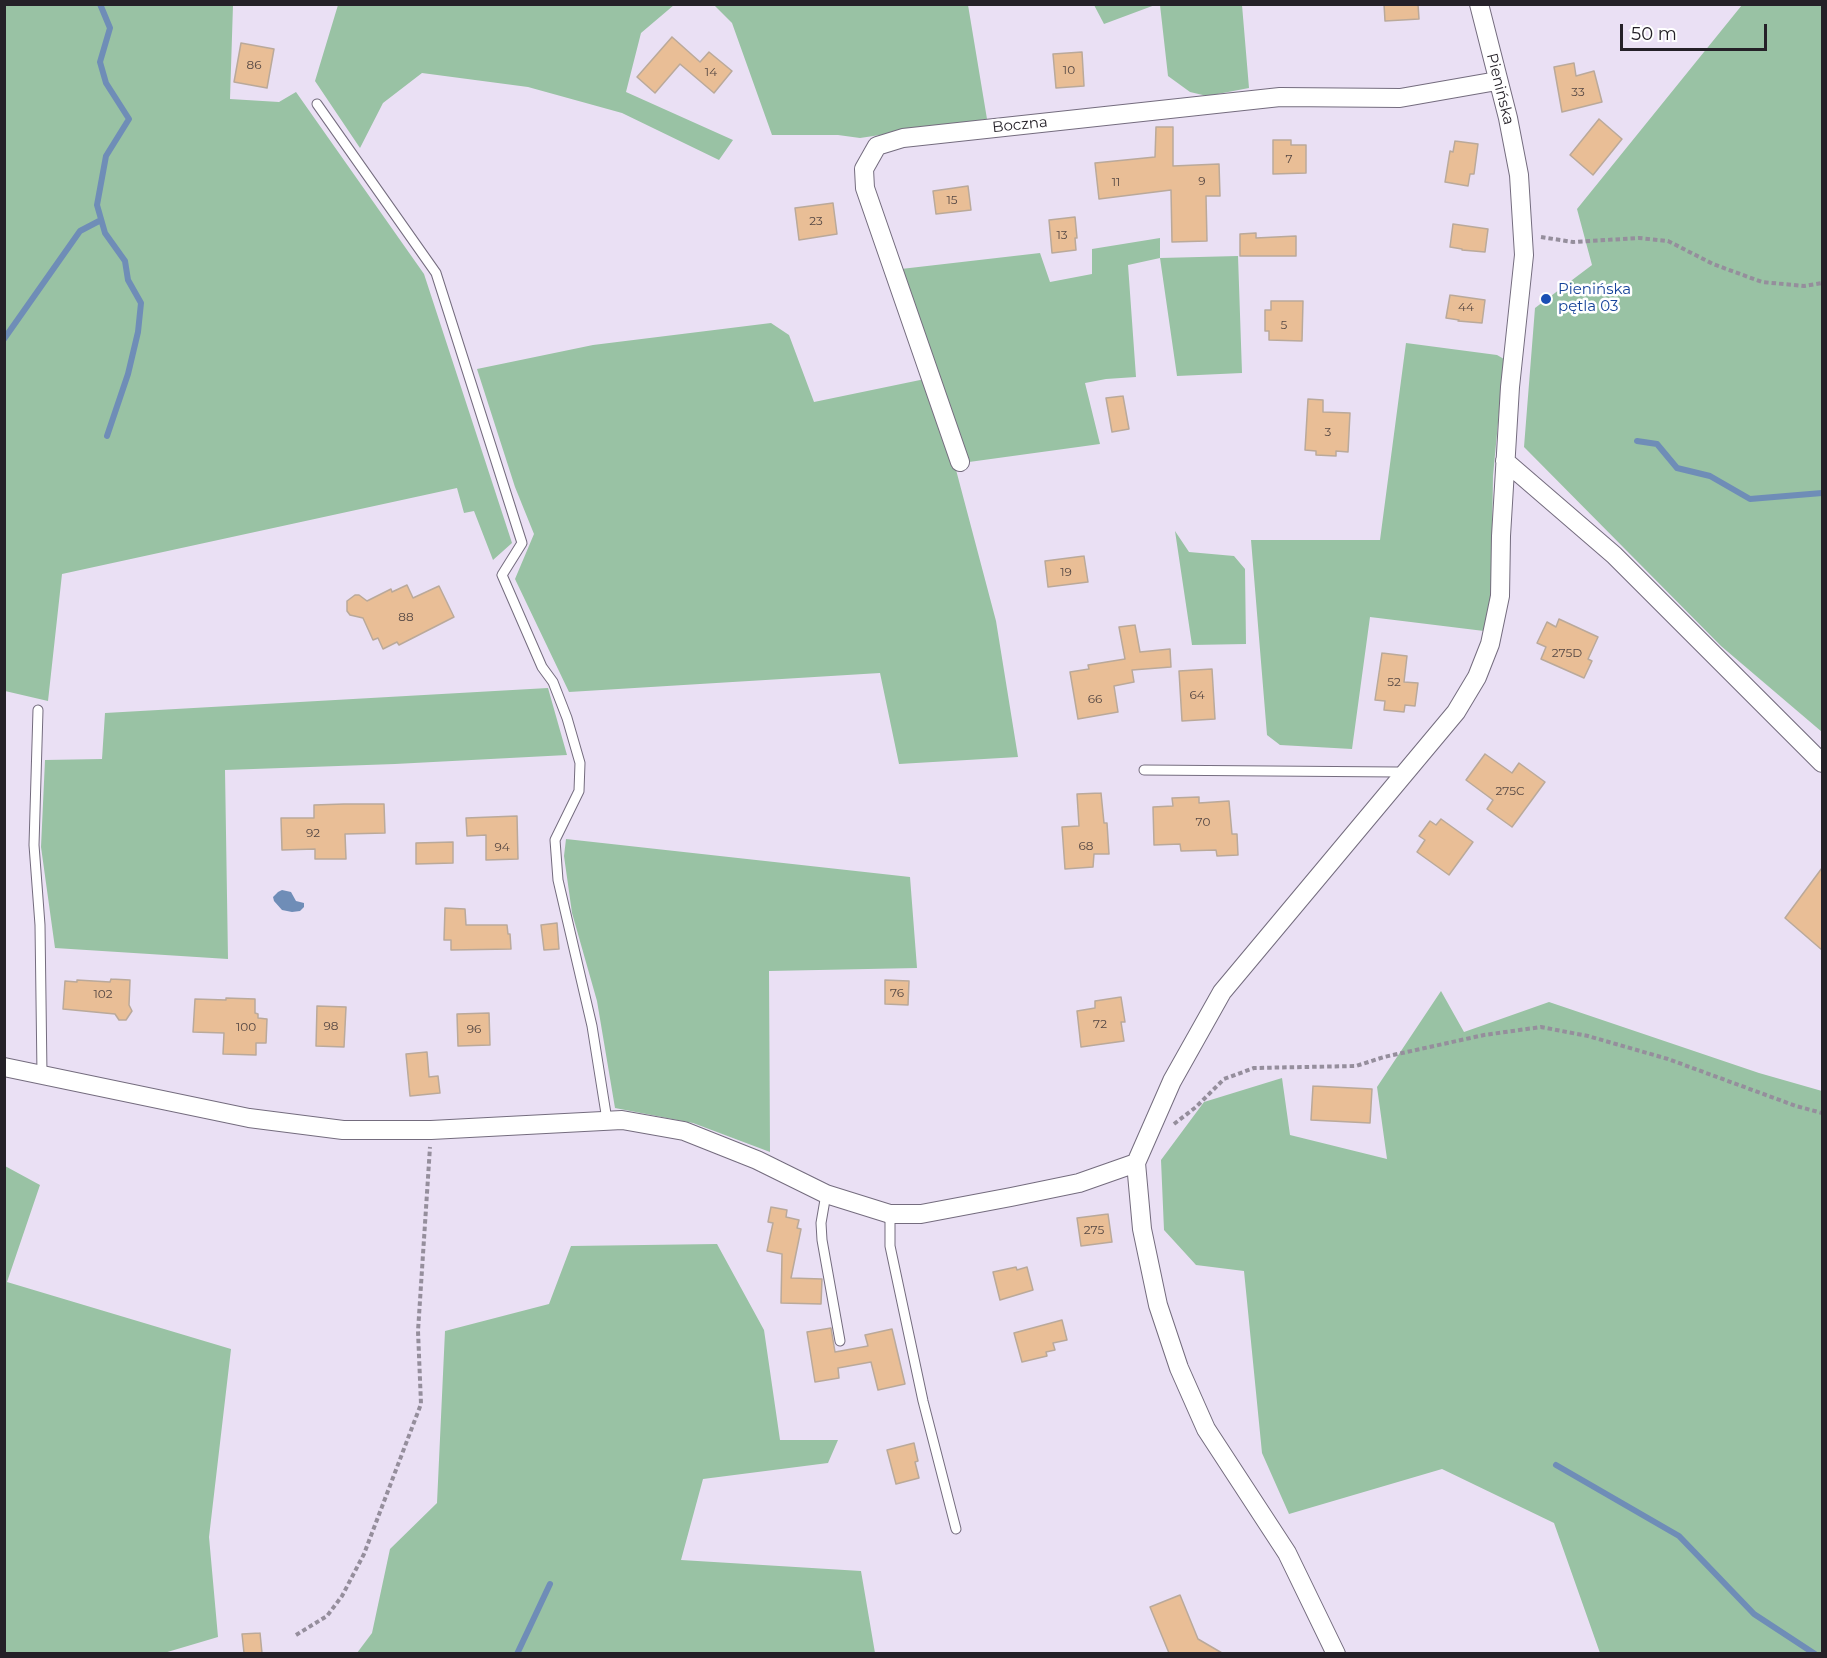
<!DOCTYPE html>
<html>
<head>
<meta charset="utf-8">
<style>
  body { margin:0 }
  #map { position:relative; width:1827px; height:1658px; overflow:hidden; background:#eae0f4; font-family:Montserrat,sans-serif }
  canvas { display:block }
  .frame { position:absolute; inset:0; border:6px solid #252128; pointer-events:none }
  .scale { position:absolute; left:1620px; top:24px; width:147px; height:27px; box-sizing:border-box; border:3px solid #252128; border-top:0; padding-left:8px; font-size:18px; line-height:21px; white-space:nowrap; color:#252128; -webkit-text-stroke:4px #fff; paint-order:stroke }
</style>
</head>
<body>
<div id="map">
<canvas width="1827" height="1658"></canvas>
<div class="frame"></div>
<div class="scale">50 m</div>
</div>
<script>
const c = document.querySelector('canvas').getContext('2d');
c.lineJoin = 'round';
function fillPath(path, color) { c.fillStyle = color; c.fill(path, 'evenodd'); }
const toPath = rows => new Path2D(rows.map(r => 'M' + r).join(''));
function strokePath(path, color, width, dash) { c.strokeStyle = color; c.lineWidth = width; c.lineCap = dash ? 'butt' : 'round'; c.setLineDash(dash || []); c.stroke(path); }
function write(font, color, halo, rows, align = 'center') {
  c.font = font + ' Montserrat,sans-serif'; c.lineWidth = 5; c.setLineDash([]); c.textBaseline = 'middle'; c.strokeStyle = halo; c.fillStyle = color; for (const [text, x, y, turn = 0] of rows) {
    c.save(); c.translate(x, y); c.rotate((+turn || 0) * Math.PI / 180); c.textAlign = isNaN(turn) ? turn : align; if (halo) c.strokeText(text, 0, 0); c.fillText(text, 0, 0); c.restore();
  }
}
const green = toPath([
  [5,4,233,5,230,99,279,102,296,92,424,274,512,543,493,560,474,511,464,513,457,488,62,574,48,701,5,691],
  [338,5,674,5,641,33,626,92,733,140,719,160,622,113,528,87,422,73,383,103,360,148,315,81],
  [714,5,968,5,987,119,860,138,838,135,772,135,732,23],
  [1094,5,1155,5,1104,24],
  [1160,5,1242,5,1249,88,1207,96,1190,92,1168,76],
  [1742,5,1822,5,1822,732,1721,646,1524,447,1535,308,1592,265,1577,209],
  [1160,238,1160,258,1238,256,1242,373,1177,376,1160,258,1128,265,1136,377,1106,379,1085,383,1100,444,969,462,901,269,1040,253,1050,282,1092,274,1092,249],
  [771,323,789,335,814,402,925,379,955,466,996,621,1018,757,899,764,880,673,569,692,515,579,534,534,515,487,477,369,593,345],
  [1406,343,1497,355,1504,359,1493,476,1491,604,1484,631,1370,617,1352,749,1280,745,1267,735,1251,540,1380,540],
  [1175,531,1189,552,1234,556,1245,569,1246,644,1192,645],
  [548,688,567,755,395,764,225,770,228,959,55,948,41,847,45,760,102,759,105,713],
  [566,839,910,877,917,968,769,971,770,1152,693,1123,615,1108,597,1001,572,913,564,856],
  [1441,991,1464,1032,1549,1002,1759,1073,1822,1091,1822,1653,1600,1653,1554,1523,1442,1469,1289,1514,1262,1453,1244,1271,1196,1265,1164,1230,1161,1160,1204,1102,1282,1078,1290,1135,1387,1159,1377,1087],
  [5,1166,40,1185,7,1282,231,1349,209,1537,218,1637,164,1653,5,1653],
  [717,1244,764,1330,780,1440,838,1440,828,1463,703,1479,681,1560,861,1571,875,1653,357,1653,372,1633,390,1549,437,1503,445,1331,549,1304,571,1246]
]);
const water = toPath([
  [282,890,291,892,296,901,304,903,304,907,300,911,292,912,282,910,274,901,273,897,278,892]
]);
const stream = toPath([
  [100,4,110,28,100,62,106,83,129,119,106,156,97,205,105,233,125,261,128,280,141,303,138,332,128,374,107,436],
  [4,339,80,231,101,220],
  [1637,441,1657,444,1677,468,1710,476,1750,499,1822,493],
  [1556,1465,1679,1536,1754,1614,1815,1654],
  [517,1654,550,1584]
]);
const building = toPath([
  [1384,4,1418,4,1419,19,1385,21,1384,4],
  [672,37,700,62,709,52,732,71,714,93,680,64,655,93,637,77,672,37],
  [241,43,274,49,267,88,234,82,241,43],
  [1082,52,1084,86,1056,88,1053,54,1082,52],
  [1574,63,1576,76,1594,71,1602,102,1562,112,1554,67,1574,63],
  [1599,119,1622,139,1593,175,1570,155,1599,119],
  [1156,127,1173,127,1173,166,1219,164,1220,196,1206,196,1207,241,1172,242,1171,190,1099,199,1095,163,1155,157,1156,127],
  [1273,140,1291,140,1291,145,1306,145,1306,173,1273,174,1273,140],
  [1455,141,1478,144,1474,174,1470,174,1468,186,1445,182,1450,151,1453,152,1455,141],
  [968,186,971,210,936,214,933,191,968,186],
  [833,203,837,234,799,240,795,208,833,203],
  [1075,217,1077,238,1075,238,1076,250,1052,253,1049,220,1075,217],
  [1453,224,1488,229,1485,252,1462,250,1462,249,1450,247,1453,224],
  [1256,233,1256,238,1296,236,1296,256,1240,256,1240,234,1256,233],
  [1450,295,1485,300,1482,323,1458,321,1459,320,1446,318,1450,295],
  [1271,301,1303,301,1302,341,1269,340,1269,331,1265,331,1265,310,1271,310,1271,301],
  [1123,396,1129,429,1112,432,1106,398,1123,396],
  [1308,399,1323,400,1323,412,1350,413,1348,452,1336,451,1336,456,1316,455,1316,451,1305,450,1308,399],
  [1084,556,1088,582,1048,587,1045,561,1084,556],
  [407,585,413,598,439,586,454,617,399,645,397,642,383,649,378,638,373,640,363,618,350,615,347,611,347,601,355,595,359,595,367,601,391,589,392,592,407,585],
  [1559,619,1598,637,1588,659,1592,661,1584,678,1541,659,1546,647,1537,643,1547,622,1556,627,1559,619],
  [1135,625,1140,652,1170,649,1171,667,1132,670,1134,682,1114,686,1118,712,1078,719,1070,672,1089,669,1088,665,1125,659,1119,627,1135,625],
  [1382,653,1407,656,1404,682,1418,683,1415,706,1405,705,1404,712,1384,710,1385,701,1375,700,1382,653],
  [1212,669,1215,719,1182,721,1179,671,1212,669],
  [1485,754,1512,773,1519,763,1545,782,1512,827,1487,809,1493,800,1466,780,1485,754],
  [1101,793,1104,823,1107,823,1109,854,1094,854,1093,867,1065,869,1062,827,1079,826,1077,794,1101,793],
  [1199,797,1199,803,1229,801,1232,834,1237,834,1238,855,1217,856,1216,850,1181,851,1180,844,1154,845,1153,807,1173,806,1172,798,1199,797],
  [344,804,384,804,385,833,345,834,346,859,315,859,315,849,282,850,281,818,314,818,314,805,344,804],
  [517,816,518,859,486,860,486,835,467,836,466,818,517,816],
  [1441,819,1473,842,1449,875,1417,852,1425,840,1419,836,1430,821,1436,825,1441,819],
  [453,842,453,863,416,864,416,843,453,842],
  [1822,868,1822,950,1785,918,1822,868],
  [445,908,465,909,466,925,507,925,508,934,510,934,511,949,451,950,451,940,444,940,445,908],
  [557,923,559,949,544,950,541,925,557,923],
  [111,979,130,980,129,1005,132,1011,126,1020,119,1020,115,1014,63,1009,65,981,77,982,77,980,110,982,111,979],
  [885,980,909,981,908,1005,885,1004,885,980],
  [1121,997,1125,1022,1121,1022,1124,1041,1081,1047,1077,1011,1095,1008,1095,1001,1121,997],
  [226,998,255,999,255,1013,258,1014,258,1018,267,1019,266,1043,256,1043,256,1055,223,1054,224,1033,193,1032,195,999,226,1000,226,998],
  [317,1006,346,1007,344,1047,316,1046,317,1006],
  [489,1013,490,1045,458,1046,457,1014,489,1013],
  [427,1052,429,1077,438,1076,440,1093,410,1096,406,1054,427,1052],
  [1313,1086,1372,1089,1370,1123,1311,1120,1313,1086],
  [771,1207,787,1210,786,1217,799,1220,797,1228,801,1229,791,1278,822,1279,821,1304,781,1303,782,1254,767,1251,773,1223,768,1222,771,1207],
  [1108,1214,1112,1242,1081,1246,1077,1218,1108,1214],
  [1016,1267,1017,1270,1027,1267,1033,1290,1000,1300,993,1272,1016,1267],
  [1062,1320,1067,1340,1053,1343,1055,1350,1046,1352,1047,1356,1022,1362,1014,1333,1062,1320],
  [831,1328,835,1352,868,1346,865,1335,892,1329,905,1384,878,1390,871,1362,838,1368,839,1378,815,1382,807,1332,831,1328],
  [914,1443,918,1461,915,1462,919,1478,896,1484,887,1450,914,1443],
  [1180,1595,1198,1639,1222,1653,1169,1653,1150,1607,1180,1595],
  [260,1633,262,1653,244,1653,242,1634,260,1633]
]);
const path = toPath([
  [1541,237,1573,242,1639,238,1668,241,1713,264,1762,282,1804,286,1822,283],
  [1174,1124,1196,1107,1224,1079,1254,1068,1356,1066,1384,1057,1484,1035,1541,1027,1588,1036,1668,1059,1796,1106,1822,1113],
  [296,1635,327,1616,342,1596,364,1554,421,1404,418,1331,430,1147]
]);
const lane = toPath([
  [317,104,436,273,522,543,502,575,542,667,553,682,567,718,580,763,579,791,555,840,558,880,592,1026,607,1120],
  [38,710,34,845,40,925,42,1074],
  [1144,770,1397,772,1404,775],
  [826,1194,821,1223,822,1240,840,1341],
  [890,1214,890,1246,923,1401,956,1529]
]);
const street = toPath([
  [1505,461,1614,555,1822,763],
  [960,462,865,188,864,169,877,146,903,138,1280,97,1400,98,1497,81],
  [4,1067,249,1118,343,1130,431,1130,622,1120,684,1131,757,1160,826,1194,890,1214,921,1214,1011,1197,1079,1183,1136,1163],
  [1336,1654,1287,1553,1206,1429,1179,1368,1158,1305,1142,1229,1136,1163,1172,1081,1222,992,1456,712,1477,677,1490,644,1500,596,1501,536,1510,387,1524,255,1519,175,1508,118,1479,4]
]);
const markers = [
  [1546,299,6,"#1a4fb4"]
];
const numberNames = [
  ["86",254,65],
  ["10",1069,70],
  ["14",711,72],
  ["33",1578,92],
  ["7",1289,159],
  ["9",1202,181],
  ["11",1116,182],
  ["15",952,200],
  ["23",816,221],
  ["13",1062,235],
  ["44",1466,307],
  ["5",1284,325],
  ["3",1328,432],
  ["19",1066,572],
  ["88",406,617],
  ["275D",1567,653],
  ["52",1394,682],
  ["64",1197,695],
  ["66",1095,699],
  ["275C",1510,791],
  ["70",1203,822],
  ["92",313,833],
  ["68",1086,846],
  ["94",502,847],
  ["76",897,993],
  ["102",103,994],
  ["72",1100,1024],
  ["98",331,1026],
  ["100",246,1027],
  ["96",474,1029],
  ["275",1094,1230]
];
const streetNames = [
  ["Pienińska",1500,89,76],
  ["Boczna",1020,125,-6]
];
const transitNames = [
  ["Pienińska",1558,290],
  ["pętla 03",1558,307]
];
fillPath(green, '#99c2a4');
fillPath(water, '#6f8db7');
strokePath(stream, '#6f8db7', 6);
fillPath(building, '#e9be96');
strokePath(building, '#baa99a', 1.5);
strokePath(lane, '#746c7e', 11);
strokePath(street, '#746c7e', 20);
strokePath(path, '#958e9c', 4, [4.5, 3]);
strokePath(lane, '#fff', 9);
strokePath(street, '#fff', 18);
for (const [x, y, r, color] of markers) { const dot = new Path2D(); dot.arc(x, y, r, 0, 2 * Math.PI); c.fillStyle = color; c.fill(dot); strokePath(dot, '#fff', 2); }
write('12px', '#564844', null, numberNames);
write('15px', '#252128', '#fff', streetNames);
write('15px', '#164399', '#fff', transitNames, 'left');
</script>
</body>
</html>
